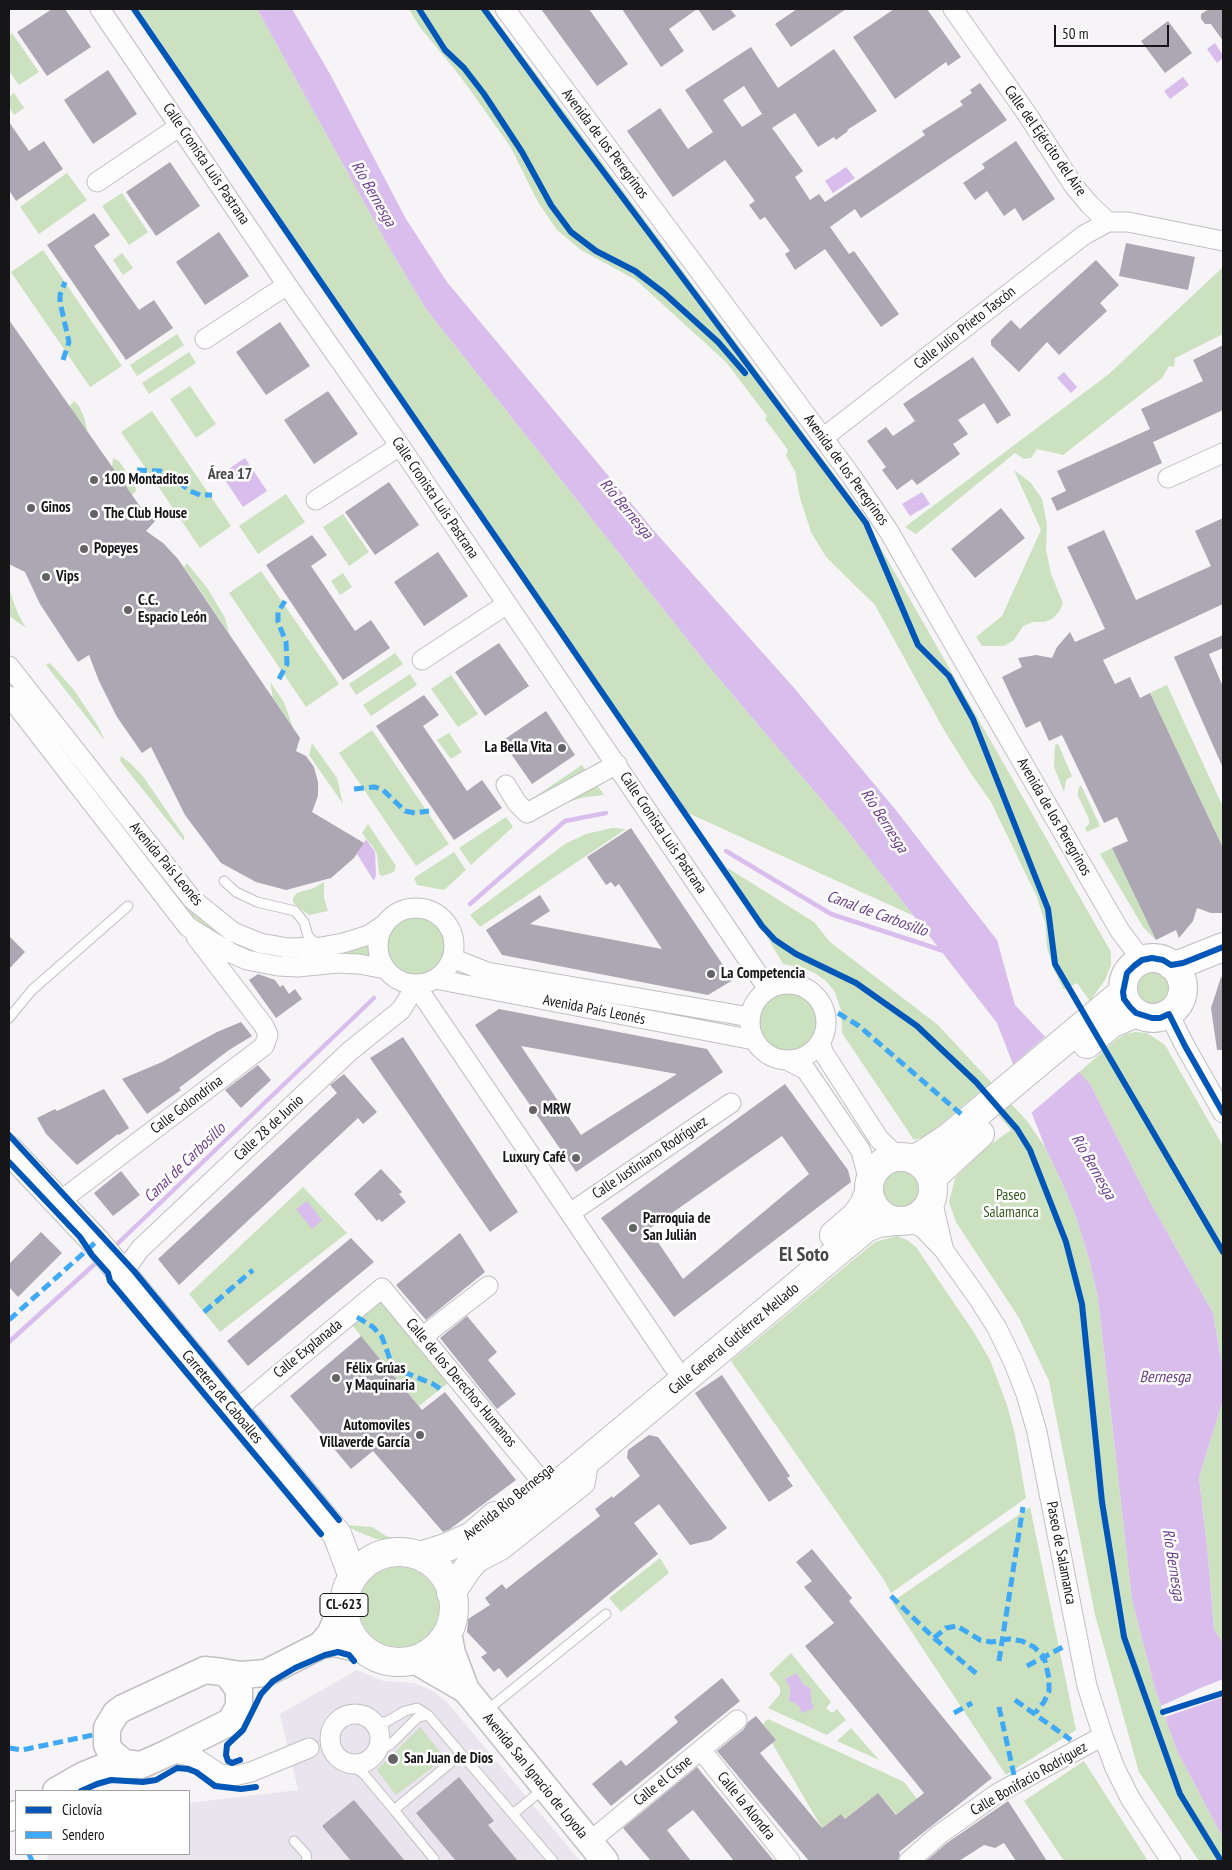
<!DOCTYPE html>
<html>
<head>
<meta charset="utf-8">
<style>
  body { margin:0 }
  #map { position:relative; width:1232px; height:1870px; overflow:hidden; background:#f6f4f7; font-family:"PT Sans Narrow",sans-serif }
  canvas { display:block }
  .frame { position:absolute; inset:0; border:10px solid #161517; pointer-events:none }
  .legend { position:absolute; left:15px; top:1790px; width:175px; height:65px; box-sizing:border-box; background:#fff; border:1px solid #a2a1a2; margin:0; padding:6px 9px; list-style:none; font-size:15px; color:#161517 }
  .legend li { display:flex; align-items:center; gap:10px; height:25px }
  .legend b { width:25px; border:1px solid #a2a1a2 }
  .scale { position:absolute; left:1054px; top:25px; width:115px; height:22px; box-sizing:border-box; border:2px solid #161517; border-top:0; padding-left:6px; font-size:15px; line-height:18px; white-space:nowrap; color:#161517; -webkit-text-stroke:4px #fff; paint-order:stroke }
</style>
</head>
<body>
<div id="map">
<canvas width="1232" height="1870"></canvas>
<div class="frame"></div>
<ul class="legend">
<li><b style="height:6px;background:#0057b8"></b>Ciclovía</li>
<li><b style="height:6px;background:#3fa9f5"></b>Sendero</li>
</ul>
<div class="scale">50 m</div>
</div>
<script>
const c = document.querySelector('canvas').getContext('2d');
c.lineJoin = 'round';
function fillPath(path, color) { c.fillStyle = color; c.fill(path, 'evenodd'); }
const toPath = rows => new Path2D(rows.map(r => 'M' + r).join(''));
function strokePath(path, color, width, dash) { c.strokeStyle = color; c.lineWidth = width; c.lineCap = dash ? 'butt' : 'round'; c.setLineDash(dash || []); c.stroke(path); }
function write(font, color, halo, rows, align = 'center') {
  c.font = font + ' "PT Sans Narrow",sans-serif'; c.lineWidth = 5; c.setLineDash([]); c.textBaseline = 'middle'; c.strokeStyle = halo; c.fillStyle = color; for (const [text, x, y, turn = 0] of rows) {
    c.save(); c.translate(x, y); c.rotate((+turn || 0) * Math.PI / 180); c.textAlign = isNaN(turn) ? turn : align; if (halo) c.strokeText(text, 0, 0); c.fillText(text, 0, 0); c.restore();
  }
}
const built = toPath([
  [357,1670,383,1681,414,1683,433,1691,446,1701,580,1861,47,1861,48,1854,189,1854,189,1803,298,1790,280,1714]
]);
const green = toPath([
  [138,9,257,9,391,251,426,309,705,662,843,825,914,916,688,813],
  [409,9,488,9,854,501,1111,952,1111,965,1105,980,1090,1001,1077,983,1064,990,1053,968,1047,947,1045,922,1036,895,991,802,970,772,944,730,875,605,826,557,811,532,800,498,795,471,786,456,788,450,765,419,767,416,726,362,636,280,581,250,557,230,538,202,510,146,460,76,419,26],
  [12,33,39,72,19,85,9,71,9,36],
  [14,93,24,108,14,115,9,106,9,97],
  [67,173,87,200,39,234,20,207],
  [122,193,148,232,129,245,102,206],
  [43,250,122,366,90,387,11,272],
  [122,253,133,268,123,275,113,260],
  [1223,267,1223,334,1175,358,1174,367,1169,366,1162,378,1063,455,1037,449,1031,458,1024,459,1015,453,916,534,905,527,1109,374],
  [177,334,184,345,137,376,130,365],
  [189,352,196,363,149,394,142,383],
  [190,386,216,424,196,438,170,399],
  [74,401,79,406,84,417,88,434,69,407],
  [152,411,231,526,200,548,121,432],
  [113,458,119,461,135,484,136,491,132,495,112,468],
  [1014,470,1031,483,1042,499,1047,524,1046,550,1051,574,1063,603,1059,612,1052,619,1044,622,1033,622,1023,626,1014,640,1004,646,982,646,976,637,1002,616,1041,530],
  [286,494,305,522,258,554,239,526],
  [343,514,369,552,349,566,323,527],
  [187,563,208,589,225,618,229,633,184,567],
  [261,571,339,684,306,707,229,593],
  [343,573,352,587,340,595,331,581],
  [9,589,18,614,26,628,9,616],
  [395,653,403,664,356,695,349,684],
  [50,663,74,690,98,726,105,741,46,665],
  [410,674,417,685,371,716,363,705],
  [451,675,478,714,458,727,431,689],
  [270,682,284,702,293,728,273,698],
  [1167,685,1223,807,1223,848,1150,693],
  [372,730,449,844,416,866,339,753],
  [449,733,462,752,451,759,437,740],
  [312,743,337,778,343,804,309,755],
  [1058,744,1072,776,1066,780,1064,792,1054,767,1055,745],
  [121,756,130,763,142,775,184,836,184,841,120,761],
  [582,765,588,774,527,802],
  [597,785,604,795,585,797,561,804],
  [1081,785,1100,826,1087,832,1085,828,1089,824,1089,819,1078,796,1078,789],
  [506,817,513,827,471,865,459,848],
  [368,824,396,866,394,872,382,876,379,874,377,854,373,847,362,833],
  [612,828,626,829,480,927,470,915,565,844,586,834],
  [1112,848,1156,940,1143,927,1100,854],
  [454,852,466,870,444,890,417,885,414,878],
  [148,857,192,911,209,925,227,937,320,955,302,959,264,955,243,948,223,938,205,927,189,913,146,858],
  [726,867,814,922,830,942,938,1025,1027,1121,1045,1147,1063,1185,1076,1217,1089,1259,1098,1298,1132,1600,1155,1689,1177,1751,1223,1838,1223,1861,1199,1861,1139,1772,1095,1615,1049,1381,1019,1318,956,1222,949,1202,955,1178,987,1147,1011,1130,979,1092,927,1136,914,1140,842,1033,841,1010,835,992,827,982,815,973,800,967,783,964],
  [324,882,324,898,328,911,309,915,293,903,293,898,297,893,314,888],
  '385 946a31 31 0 1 1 62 0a31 31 0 1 1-62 0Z',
  [369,940,371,958,340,955,339,951],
  '1135 989a19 19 0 1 1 38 0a19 19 0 1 1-38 0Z',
  '757 1022a31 31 0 1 1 62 0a31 31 0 1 1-62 0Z',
  [1135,1032,1147,1033,1165,1045,1223,1146,1223,1370,1213,1313,1150,1202,1090,1084,1078,1073,1116,1040,1126,1034],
  '878 1189a23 23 0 1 1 46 0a23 23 0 1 1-46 0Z',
  [303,1187,347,1233,220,1332,189,1294],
  [897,1236,907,1240,916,1247,973,1331,990,1360,1007,1405,1015,1435,1026,1498,891,1593,884,1580,731,1361,875,1242],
  [380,1300,448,1383,419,1406,351,1324],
  [1223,1400,1223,1644,1214,1629,1208,1556,1199,1477],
  [1030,1507,1076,1730,1006,1775,892,1602],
  [346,1525,372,1527,386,1536,408,1542,376,1539,356,1531],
  [660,1558,669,1573,621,1612,609,1598],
  '359 1607a40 40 0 1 1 80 0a40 40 0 1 1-80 0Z',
  [791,1653,831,1702,826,1708,832,1713,837,1709,846,1720,827,1735,768,1708,780,1694,780,1687,769,1674],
  [802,1683,811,1689,811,1701,789,1700,790,1688],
  [768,1719,904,1782,917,1799,897,1815,878,1793,845,1819,841,1814,822,1828,772,1743,776,1740,763,1724],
  [420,1727,445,1758,396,1795,377,1770],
  [851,1728,879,1760,837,1741],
  [1084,1761,1148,1861,1064,1861,1024,1801]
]);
const water = toPath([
  [257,9,292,9,330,74,406,219,447,282,656,533,795,689,895,809,997,940,1015,1005,1090,1084,1150,1202,1213,1313,1223,1370,1223,1400,1199,1477,1208,1556,1214,1629,1223,1644,1223,1838,1177,1751,1155,1689,1132,1600,1098,1298,1089,1259,1076,1217,1063,1185,1045,1147,997,1023,843,825,705,662,426,309,391,251],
  [1215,43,1223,55,1223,58,1217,63,1207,49],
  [1183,77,1189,85,1170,99,1164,91],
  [846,167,855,178,833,193,825,181],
  [1064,372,1077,387,1071,393,1057,378],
  [245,458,267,491,243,507,221,474],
  [922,492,930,504,910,516,902,504],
  [366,839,375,852,376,875,374,881,357,854],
  [307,1201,322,1220,312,1229,296,1209],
  [797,1673,802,1683,811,1689,811,1701,814,1708,802,1713,799,1706,789,1700,790,1688,785,1679]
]);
const pier = toPath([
  [1047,1035,1080,1071,1029,1115,1011,1066],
  [1223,1679,1223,1697,1165,1717,1161,1706,1198,1689]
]);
const stream = toPath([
  [726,851,831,914,944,951],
  [470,904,565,821,606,813],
  [112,1249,374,998],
  [9,1342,98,1261]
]);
const building = toPath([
  [52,9,65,9,91,47,47,76,17,32],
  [541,9,589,9,628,64,597,86],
  [622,9,697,9,669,29,684,51,661,67],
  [698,9,730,9,736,16,713,31],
  [797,9,846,9,791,47,775,24],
  [894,9,927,9,961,57,948,66,946,62,895,99,853,37],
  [1209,9,1223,9,1223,41,1211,24,1205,24,1201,19,1201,14],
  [1168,21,1192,53,1165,73,1141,41],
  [751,47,778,88,834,49,877,111,847,130,848,131,836,140,834,137,818,147,795,113,772,128,803,171,795,177,810,200,819,194,825,202,925,135,922,131,963,105,960,101,972,93,970,90,980,83,1007,120,861,218,855,209,830,227,849,254,854,251,899,314,881,327,825,249,795,270,785,254,790,251,765,217,760,220,749,205,755,201,725,160,673,197,627,131,660,108,688,149,713,132,685,90],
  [744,86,762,114,742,127,723,100],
  [108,70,137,114,93,144,64,100],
  [9,122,29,151,44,141,63,169,16,201,9,190],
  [1016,141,1055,199,1023,221,1015,208,1004,216,987,191,975,200,963,183,985,168,982,164],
  [170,162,200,206,156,236,126,192],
  [94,213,110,235,94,246,139,310,154,300,173,328,126,360,47,245],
  [219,232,249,276,205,305,176,262],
  [1126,243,1195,257,1188,290,1119,276],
  [1096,260,1119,285,1100,303,1107,311,1059,355,1047,342,1019,372,991,345,991,340,1011,320,1020,329],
  [9,320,144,512,156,520,146,531,163,543,178,559,300,738,296,751,306,756,314,767,318,782,318,796,312,812,364,843,354,858,331,878,286,890,256,882,221,863,185,815,151,747,142,753,117,717,99,681,89,655,78,662,40,604,25,572,9,564],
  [280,322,310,366,266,395,236,352],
  [1223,345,1223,410,1153,442,1162,463,1057,511,1051,498,1066,491,1057,471,1150,429,1141,409,1203,381,1193,360],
  [973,357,1011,415,997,424,984,403,958,420,968,434,953,444,960,454,917,485,912,479,897,490,882,470,886,467,867,441,886,427,893,436,915,421,903,404],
  [328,391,358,434,314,464,284,420],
  [389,482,419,525,375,555,345,512],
  [1001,508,1025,538,975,578,951,549],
  [1223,518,1223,604,1103,660,1115,684,1130,677,1140,698,1150,693,1223,848,1223,913,1211,913,1197,908,1193,921,1179,938,1176,930,1156,940,1112,848,1128,841,1117,817,1104,823,1062,735,1049,741,1040,721,1026,728,1002,677,1022,667,1018,658,1036,655,1052,658,1057,647,1070,632,1075,642,1105,629,1067,547,1104,530,1136,600,1211,566,1195,531],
  [312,535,327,555,311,566,355,631,371,620,390,648,343,680,266,565],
  [438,552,468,596,424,626,394,582],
  [1223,635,1223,648,1209,654,1223,687,1223,768,1174,657],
  [499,643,529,686,485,716,455,672],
  [424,695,439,715,423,726,467,791,482,780,502,808,454,840,376,726],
  [546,711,575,755,532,784,502,741],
  [631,828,733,980,708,995,502,955,486,930,540,895,550,911,530,924,662,949,619,884,615,887,611,882,606,885,587,857],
  [9,936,25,952,9,969],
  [258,974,275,980,280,987,283,985,289,994,295,989,302,999,276,1018,249,980],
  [1221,977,1223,978,1223,1050,1217,1050,1211,1008],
  [499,1009,707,1049,723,1072,576,1172,475,1025],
  [521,1046,677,1074,581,1135],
  [241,1022,252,1036,229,1050,179,1088,181,1090,147,1114,122,1079,162,1062,217,1032],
  [403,1037,518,1212,490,1232,370,1058],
  [258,1065,271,1080,241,1108,225,1090],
  [344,1074,377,1112,363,1124,358,1118,179,1285,158,1259,337,1093,330,1085],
  [785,1084,848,1170,851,1182,674,1317,601,1218],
  [782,1136,809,1174,683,1279,649,1229],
  [104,1089,129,1128,119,1135,118,1134,77,1165,46,1134,37,1118,55,1109,57,1111],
  [381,1169,402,1192,399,1194,406,1202,382,1222,379,1219,377,1221,354,1194],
  [121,1171,140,1195,113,1216,94,1193],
  [41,1232,62,1253,18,1297,9,1287,9,1264],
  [460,1233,485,1272,426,1320,396,1285],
  [351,1238,374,1262,248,1366,227,1341],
  [467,1316,497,1352,488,1360,516,1394,497,1409,440,1338],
  [361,1336,422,1410,445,1392,516,1480,450,1529,443,1532,373,1451,351,1469,290,1396],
  [722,1375,790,1476,787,1478,793,1486,769,1502,695,1393],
  [649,1435,658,1437,727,1528,711,1540,690,1545,659,1504,634,1523,658,1554,507,1678,499,1668,494,1672,481,1657,487,1653,467,1632,468,1619,490,1605,485,1598,502,1584,506,1589,600,1516,595,1509,612,1496,613,1498,640,1476,627,1458,628,1450],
  [812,1549,852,1598,849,1601,992,1778,899,1852,900,1854,898,1861,809,1861,717,1751,744,1729,748,1722,756,1716,776,1740,760,1753,822,1828,841,1814,845,1819,878,1793,896,1815,924,1793,805,1646,834,1623,804,1587,812,1581,796,1562],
  [722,1678,740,1701,611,1806,592,1784,621,1760,626,1766,678,1722,674,1717],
  [697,1767,720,1795,774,1861,734,1861,693,1810,667,1830,691,1861,651,1861,623,1828],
  [459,1777,494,1821,488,1825,518,1861,456,1861,416,1813],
  [354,1800,405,1861,351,1861,322,1826],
  [1008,1801,1047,1861,1016,1861,1004,1843,995,1848,984,1845,959,1861,926,1861,947,1843]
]);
const lane = toPath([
  [224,881,236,892,257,902,295,911,304,922,308,936,319,946],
  [9,1018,32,990,128,906],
  [486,1711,606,1614],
  [428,1715,553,1861],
  [372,1721,386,1722,405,1711,417,1708,428,1715,418,1717,391,1744,377,1752],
  [347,1763,363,1773,394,1810,461,1754],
  [394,1810,434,1859],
  [513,1814,543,1789],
  [294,1841,306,1854,307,1861]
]);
const street = toPath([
  [100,9,287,285,400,446,768,989],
  [505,9,852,477,888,530,1120,931,1142,960],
  [953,9,1027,114,1074,186,1089,204,1108,222,1128,222,1223,241],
  [97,182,180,126],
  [205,339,287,285],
  [823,438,1084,235,1108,222],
  [1168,478,1223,453],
  [316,500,400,446],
  [422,660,507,604],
  [9,666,192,899,233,932,260,943,288,948,321,947,343,943,369,935,382,926],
  [9,696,188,927,231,953,247,960,278,966,298,967,337,963,359,964,385,969],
  [506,785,517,803,527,813,617,764],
  '378 946a38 38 0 1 1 76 0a38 38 0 1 1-76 0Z',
  [452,958,487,972,750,1017],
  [435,979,754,1040],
  '750 1022a38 38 0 1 1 76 0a38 38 0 1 1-76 0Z',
  [417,984,423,996,674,1367],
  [1169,1014,1185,1046,1223,1113],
  [821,1043,823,1052,879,1139,897,1156],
  [787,1060,806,1070,861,1151,869,1182],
  [932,1200,943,1247],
  [59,1202,264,1046,268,1035,264,1026,196,937],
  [570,1213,731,1103],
  [907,1221,923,1228,943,1249,978,1298,997,1328,1013,1361,1026,1394,1037,1432,1087,1686,1103,1736,1115,1768,1130,1798,1171,1861],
  [122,1274,140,1249,350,1051,401,1010,417,984],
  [422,1337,488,1286],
  [236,1410,382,1288,539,1478],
  [477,1563,502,1550,585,1484,589,1460],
  '330 1739a25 25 0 1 1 50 0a25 25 0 1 1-50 0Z',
  [702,1751,790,1861],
  [170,1752,194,1757,220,1774,234,1776,251,1772,309,1748],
  [589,1842,737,1720],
  [909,1861,940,1834,998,1793,1103,1736]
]);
const secondary = toPath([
  [448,1633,452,1653,466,1690,605,1861],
  [321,1645,331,1633,343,1602],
  [416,1661,466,1690],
  [205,1670,222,1672,229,1676,239,1690,239,1707,230,1722,170,1752,141,1765,124,1763,111,1752,107,1745,107,1728,116,1713,123,1708,205,1670],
  [222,1672,241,1675,266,1673,321,1645,335,1643,364,1650],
  [56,1791,82,1776,104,1767,133,1765],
  [9,1818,16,1814]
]);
const primary = toPath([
  '1123 988a30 30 0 1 1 60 0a30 30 0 1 1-60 0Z',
  [1171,965,1183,963,1223,947],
  [1087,1044,1111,1024,1136,1013],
  [9,1150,96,1242,337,1534,353,1577],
  '869 1189a32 32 0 1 1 64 0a32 32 0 1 1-64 0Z',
  [913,1159,924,1154,948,1138,1123,992],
  [932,1178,980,1134],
  [834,1235,855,1217,864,1205,869,1192],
  '344 1607a55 55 0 1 1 110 0a55 55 0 1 1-110 0Z',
  [420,1556,448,1547,472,1536,495,1516],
  [451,1593,467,1569,489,1542,866,1228,878,1223,896,1221]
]);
const quiet = toPath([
  [63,360,69,342,60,302,60,295,65,282],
  [137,470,160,471,172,477,190,491,200,495,212,495],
  [279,679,287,664,286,642,278,622,278,612,285,601],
  [354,789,375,787,383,790,405,811,415,813,429,811],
  [838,1013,859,1026,961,1114],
  [204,1312,253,1270],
  [357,1317,373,1327,382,1337,391,1362,404,1372,433,1384,442,1390],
  [9,1320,96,1242],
  [891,1596,934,1638,977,1674],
  [934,1638,946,1628,957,1626,980,1640,991,1642,1009,1639,1022,1641,1034,1647,1044,1657,1049,1678,1049,1691,1044,1702,1035,1713],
  [999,1661,1023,1507],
  [1027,1666,1063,1647],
  [1015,1700,1071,1740],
  [999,1707,1014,1775],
  [954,1713,972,1703],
  [9,1748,22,1750,93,1735],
  [29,1854,32,1861]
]);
const cycleway = toPath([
  [134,9,762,926,775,940,796,954,856,983,917,1026,976,1082,1017,1129,1030,1150,1066,1242,1082,1304,1102,1502,1124,1637,1180,1794,1221,1861],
  [419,9,445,50,464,68,484,94,522,152,551,205,571,232,596,251,635,271,664,293,718,342,745,373],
  [484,9,567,123,866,523,918,645,949,676,973,719,1048,909,1055,964,1223,1252],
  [1223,947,1183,963,1171,965,1163,960,1152,958,1142,960,1134,966,1127,973,1123,992,1124,999,1130,1007,1136,1013,1152,1018,1160,1018,1169,1014,1185,1046,1223,1113],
  [9,1135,134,1271,339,1520],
  [9,1162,80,1237,92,1255,108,1273,110,1281,321,1534],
  [1163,1712,1223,1693],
  [240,1760,232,1763,228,1761,226,1755,227,1745,243,1730,261,1694,273,1681,295,1668,325,1655,338,1652,349,1655,354,1661],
  [81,1791,97,1784,111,1780,143,1782,156,1780,177,1768,188,1769,196,1772,215,1786,241,1789,256,1787]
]);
const markers = [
  [94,480,5,"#646365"],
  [31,508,5,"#646365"],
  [94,514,5,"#646365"],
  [84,549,5,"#646365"],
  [46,577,5,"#646365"],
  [128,610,5,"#646365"],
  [562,748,5,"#646365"],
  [711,974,5,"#646365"],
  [533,1110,5,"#646365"],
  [576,1158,5,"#646365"],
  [633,1228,5,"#646365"],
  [336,1378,5,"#646365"],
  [420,1435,5,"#646365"],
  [393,1759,6,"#646365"]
];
const shields = [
  [344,1605,48]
];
const shieldNames = [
  ["CL-623",344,1605]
];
const streetNames = [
  ["Calle del Ejército del Aire",1045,141,55],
  ["Avenida de los Peregrinos",605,144,53],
  ["Calle Cronista Luis Pastrana",206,164,56],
  ["Calle Julio Prieto Tascón",965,328,-38],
  ["Avenida de los Peregrinos",846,470,54],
  ["Calle Cronista Luis Pastrana",435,498,56],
  ["Avenida de los Peregrinos",1054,817,60],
  ["Calle Cronista Luis Pastrana",663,833,56],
  ["Avenida País Leonés",166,864,50],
  ["Avenida País Leonés",594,1010,11],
  ["Calle Golondrina",187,1105,-37],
  ["Calle 28 de Junio",269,1128,-43],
  ["Calle Justiniano Rodríguez",650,1158,-34],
  ["Calle General Gutiérrez Mellado",734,1339,-40],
  ["Calle Explanada",308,1349,-39],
  ["Calle de los Derechos Humanos",461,1383,50],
  ["Carretera de Caboalles",222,1397,50],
  ["Avenida Río Bernesga",509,1502,-39],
  ["Paseo de Salamanca",1061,1553,79],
  ["Avenida San Ignacio de Loyola",535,1776,51],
  ["Calle Bonifacio Rodríguez",1029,1779,-30],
  ["Calle el Cisne",663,1781,-39],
  ["Calle la Alondra",746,1806,51]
];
const poiNames = [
  ["100 Montaditos",104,480],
  ["Ginos",41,508],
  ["The Club House",104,514],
  ["Popeyes",94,549],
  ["Vips",56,577],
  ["C.C.",138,601],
  ["Espacio León",138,618],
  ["La Bella Vita",552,748,"right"],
  ["La Competencia",721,974],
  ["MRW",543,1110],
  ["Luxury Café",566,1158,"right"],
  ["Parroquia de",643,1219],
  ["San Julián",643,1236],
  ["Félix Grúas",346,1369],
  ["y Maquinaria",346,1386],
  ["Automoviles",410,1426,"right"],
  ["Villaverde García",410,1443,"right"],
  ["San Juan de Dios",404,1759]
];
const parkNames = [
  ["Paseo",1011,1196],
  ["Salamanca",1011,1213]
];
const waterNames = [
  ["Río Bernesga",373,194,60],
  ["Río Bernesga",626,509,50],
  ["Río Bernesga",884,821,57],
  ["Canal de Carbosillo",877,914,20],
  ["Canal de Carbosillo",185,1163,-44],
  ["Río Bernesga",1093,1167,60],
  ["Bernesga",1165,1377],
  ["Río Bernesga",1173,1565,81]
];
const neighbourhoodNames = [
  ["Área 17",230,474]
];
const districtNames = [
  ["El Soto",804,1255]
];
fillPath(built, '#e9e4ed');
fillPath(green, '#cbe1bf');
fillPath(water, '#d9beed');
fillPath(pier, '#f6f4f7');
strokePath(stream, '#d9beed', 4.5);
fillPath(building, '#ada6b3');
strokePath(lane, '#c0bfc1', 11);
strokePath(street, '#c0bfc1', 21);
strokePath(secondary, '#c0bfc1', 29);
strokePath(primary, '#c0bfc1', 30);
strokePath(lane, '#fefdfe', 9);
strokePath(street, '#fefdfe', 19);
strokePath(secondary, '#fefdfe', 26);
strokePath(primary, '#fefdfe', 28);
strokePath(quiet, '#3fa9f5', 5, [10, 5]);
strokePath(cycleway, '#0057b8', 6);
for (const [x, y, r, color] of markers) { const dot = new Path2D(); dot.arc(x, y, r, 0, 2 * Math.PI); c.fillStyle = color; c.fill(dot); strokePath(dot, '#fff', 2); }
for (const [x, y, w] of shields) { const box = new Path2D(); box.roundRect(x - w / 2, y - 11.5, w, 23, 4); c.fillStyle = '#fff'; c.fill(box); strokePath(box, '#161517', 1); }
write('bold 14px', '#161517', null, shieldNames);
write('15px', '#161517', '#fff', streetNames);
write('bold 15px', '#161517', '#fff', poiNames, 'left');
write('15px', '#335a1a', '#fff', parkNames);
write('italic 16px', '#6b3d8a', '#fff', waterNames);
write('bold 16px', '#49464b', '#fff', neighbourhoodNames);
write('bold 20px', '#49464b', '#fff', districtNames);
</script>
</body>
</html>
